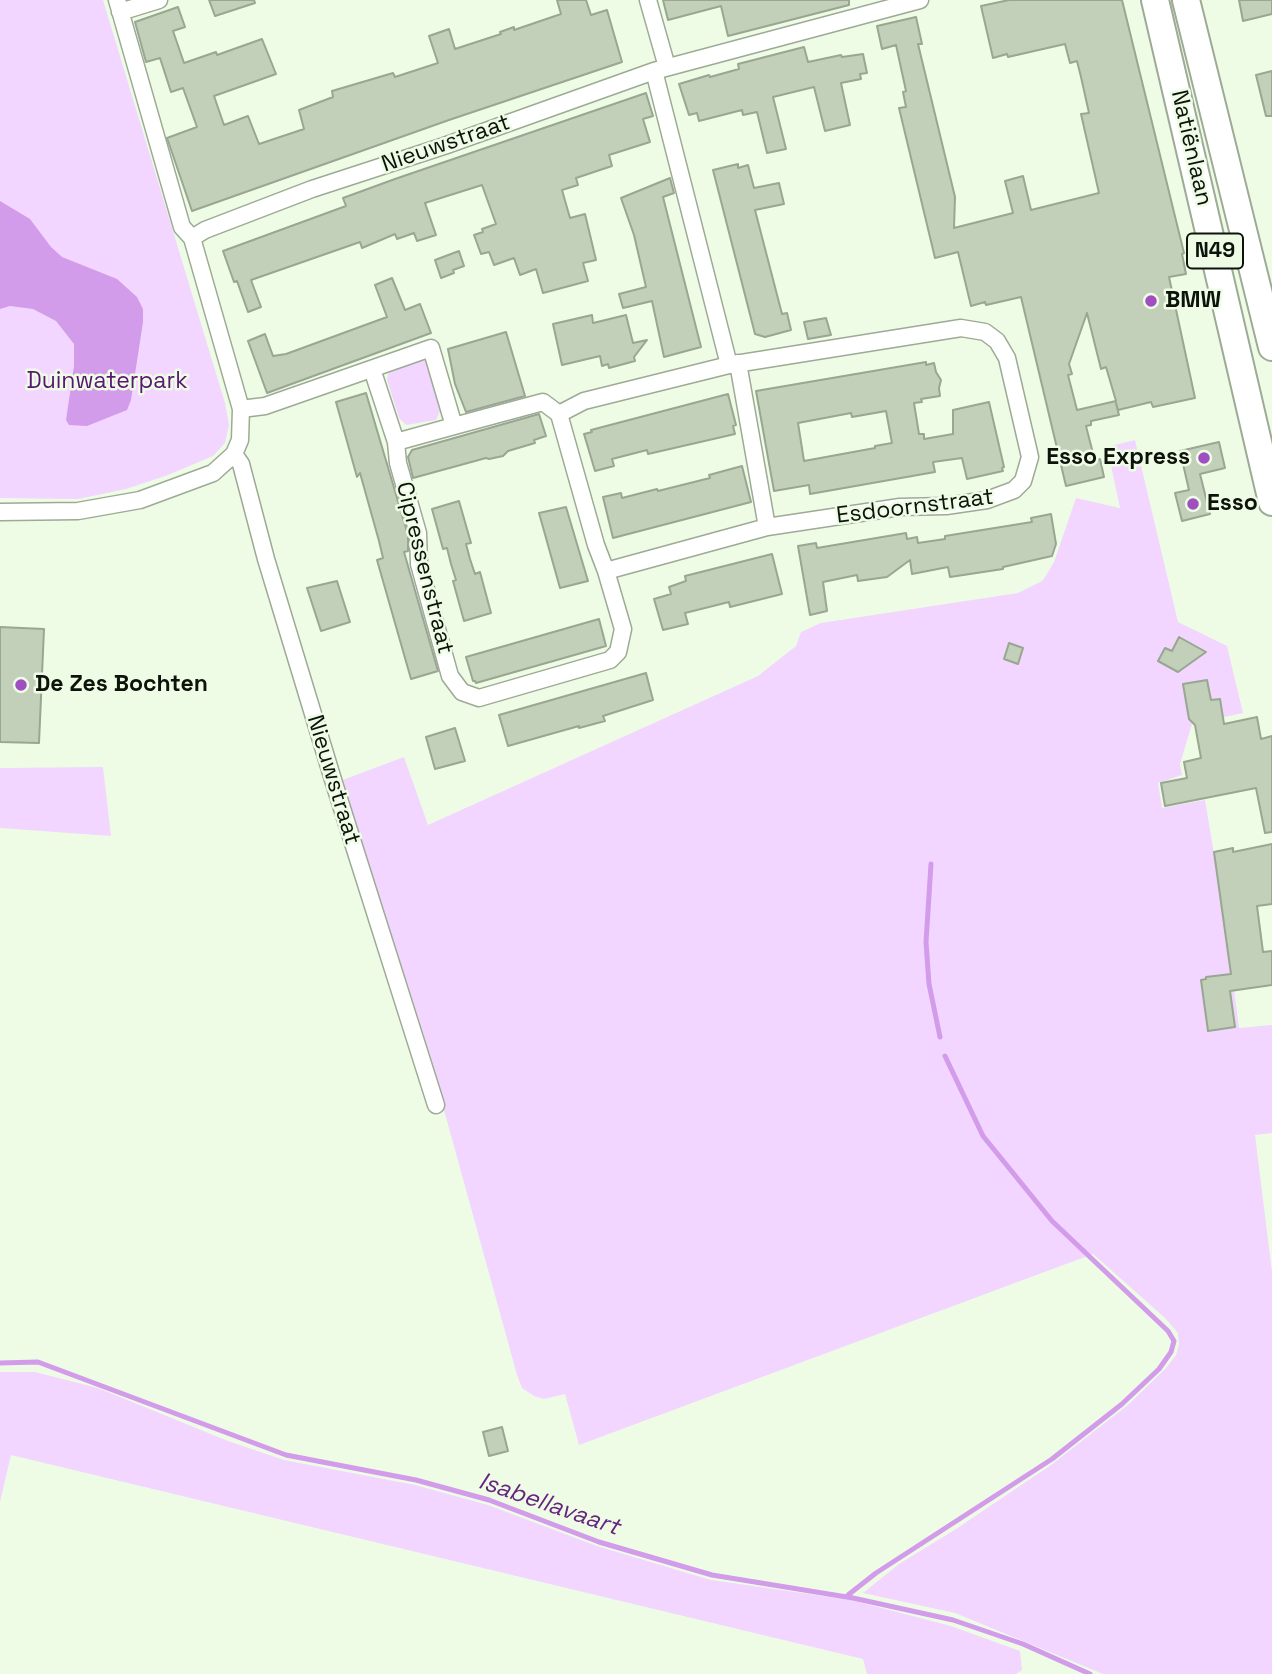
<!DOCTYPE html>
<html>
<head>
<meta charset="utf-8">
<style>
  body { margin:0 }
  canvas { display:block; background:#eefce6 }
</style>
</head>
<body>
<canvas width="1272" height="1674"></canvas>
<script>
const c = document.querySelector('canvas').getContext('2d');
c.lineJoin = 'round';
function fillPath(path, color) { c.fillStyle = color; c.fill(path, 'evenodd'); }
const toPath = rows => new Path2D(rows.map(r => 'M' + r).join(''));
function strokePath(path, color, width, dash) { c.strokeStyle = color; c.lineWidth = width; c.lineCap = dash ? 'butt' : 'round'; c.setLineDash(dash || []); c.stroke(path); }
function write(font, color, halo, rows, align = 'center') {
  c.font = font + ' "Space Grotesk",sans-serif'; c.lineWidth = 5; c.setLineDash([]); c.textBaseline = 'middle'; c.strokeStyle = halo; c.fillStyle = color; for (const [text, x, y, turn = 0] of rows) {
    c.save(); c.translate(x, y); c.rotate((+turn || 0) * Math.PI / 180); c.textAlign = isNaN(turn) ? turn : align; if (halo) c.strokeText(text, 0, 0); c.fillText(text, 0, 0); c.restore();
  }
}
const green = toPath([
  [0,0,103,0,225,403,229,425,225,443,213,456,168,475,126,489,78,499,0,498],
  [415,359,428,362,441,409,436,420,406,425,399,418,387,380,388,374,390,370],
  [1135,440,1178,622,1227,646,1243,713,1192,724,1180,764,1182,775,1158,783,1162,808,1205,800,1225,919,1239,1028,1272,1025,1272,1133,1255,1135,1272,1272,1272,1674,1103,1674,955,1613,863,1593,899,1564,956,1529,1051,1465,1129,1404,1166,1368,1176,1355,1179,1345,1178,1333,1165,1318,1093,1254,579,1445,565,1394,544,1399,534,1396,522,1388,517,1375,444,1110,340,781,404,757,428,825,758,676,796,646,801,632,821,623,1018,593,1042,581,1045,577,1054,562,1076,498,1120,508,1107,447],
  [103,767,111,836,0,828,0,768],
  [0,1372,35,1372,98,1388,228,1441,284,1460,415,1485,488,1505,597,1546,711,1580,851,1600,951,1626,1020,1651,1022,1670,1016,1674,867,1674,863,1659,11,1455,0,1502]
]);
const water = toPath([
  [0,201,30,219,51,247,62,257,117,279,137,297,143,309,143,322,131,400,127,410,87,426,69,425,66,420,74,366,74,344,56,321,33,309,10,306,0,309]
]);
const stream = toPath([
  [931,864,926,942,929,984,940,1037],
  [0,1363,38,1362,286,1455,416,1480,489,1500,599,1542,712,1575,853,1598,953,1620,1023,1644,1090,1674],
  [848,1595,876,1573,1052,1459,1122,1404,1159,1369,1171,1352,1174,1341,1168,1331,1052,1221,983,1136,945,1056]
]);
const building = toPath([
  [209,0,254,0,255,3,215,16,209,0],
  [557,0,586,0,591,15,607,10,622,62,449,120,192,211,167,138,197,127,183,88,171,92,160,58,146,62,135,22,178,7,185,27,173,31,184,63,216,52,217,55,262,39,276,74,214,96,224,125,248,116,259,144,304,129,299,110,333,97,332,91,393,73,395,77,438,63,429,36,449,29,455,49,501,34,500,32,514,27,514,30,561,14,557,0],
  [663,0,849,0,849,5,728,36,721,6,668,20,663,0],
  [1009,0,1122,0,1184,253,1182,254,1186,274,1169,277,1195,398,1153,407,1151,402,1118,410,1116,403,1119,415,1091,421,1091,425,1086,426,1095,461,1100,459,1104,477,1066,486,1021,297,986,305,985,302,971,306,958,252,935,258,899,108,906,107,903,92,906,91,896,45,882,49,877,26,916,17,922,44,918,44,955,197,954,228,1013,213,1005,181,1023,176,1031,210,1099,193,1081,114,1089,113,1081,77,1077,61,1070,63,1065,44,1008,57,1007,54,993,58,981,6,1009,0],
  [1087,313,1101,369,1106,367,1116,401,1077,410,1068,375,1072,374,1069,364,1087,313],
  [1239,0,1272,0,1272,14,1243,21,1239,0],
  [804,47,808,62,841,55,842,57,863,54,867,73,860,74,861,79,841,83,850,125,825,131,814,87,773,97,786,149,767,153,757,112,743,115,742,110,699,121,697,113,689,115,679,84,709,75,710,77,739,69,738,64,804,47],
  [1272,71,1272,116,1266,116,1256,75,1272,71],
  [646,93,653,116,643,119,650,142,609,155,612,166,576,178,578,185,562,190,570,218,585,214,596,260,583,263,588,281,543,293,536,269,520,275,514,258,494,265,489,252,481,254,474,235,483,232,482,229,496,224,482,185,425,203,436,235,417,241,414,233,397,239,395,234,362,248,360,242,251,280,261,307,248,312,237,281,234,282,223,251,346,206,343,198,395,179,646,93],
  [738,164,738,168,748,165,754,188,779,183,784,204,755,210,782,314,787,313,791,330,765,337,755,334,713,170,738,164],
  [670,178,674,193,663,197,701,347,664,357,652,301,623,308,619,294,646,287,634,235,621,198,670,178],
  [459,251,464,266,453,270,454,273,441,278,435,260,459,251],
  [392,278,405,310,420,304,431,333,267,393,248,341,265,334,273,356,286,354,387,317,375,285,392,278],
  [592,315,593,323,626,315,633,343,647,340,634,357,635,361,609,368,608,364,602,366,600,356,562,365,553,324,592,315],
  [826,318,831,335,808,339,804,322,826,318],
  [506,332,525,396,466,412,455,384,448,349,506,332],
  [926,362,926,365,934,363,936,372,941,380,939,388,940,396,921,399,922,402,914,403,919,434,924,434,924,439,953,434,953,410,989,402,1004,467,1002,468,1003,471,967,479,962,458,933,462,935,472,810,494,809,485,774,491,756,391,926,362],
  [886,411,892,443,875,446,875,448,804,461,798,423,851,413,852,417,886,411],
  [366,393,408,535,408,551,404,552,438,671,411,679,377,560,383,558,379,541,360,473,357,477,336,402,366,393],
  [728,394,736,425,733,426,735,434,648,454,647,450,612,459,614,466,595,471,584,434,592,432,591,430,728,394],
  [539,414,546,436,534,440,535,443,508,451,503,456,489,459,486,458,413,478,408,457,412,450,539,414],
  [1219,442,1225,468,1200,474,1210,514,1182,521,1175,493,1189,490,1180,451,1219,442],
  [742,466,751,502,613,538,603,497,621,493,622,498,657,489,658,491,710,478,709,475,742,466],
  [459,501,471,543,466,544,470,559,475,574,480,572,491,613,464,621,453,581,456,580,451,564,447,548,443,549,432,509,459,501],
  [566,507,588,581,560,588,539,513,566,507],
  [1051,514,1056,544,1052,556,1003,567,1003,569,950,577,948,567,912,574,910,560,887,577,858,581,857,575,823,582,827,611,810,615,798,546,816,543,817,548,906,533,907,539,917,537,918,543,945,539,945,536,1032,522,1031,518,1051,514],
  [772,554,782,594,730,607,729,602,685,613,688,624,663,630,654,599,671,594,669,587,686,581,685,576,772,554],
  [337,581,350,622,321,631,307,588,337,581],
  [599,619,606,646,476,683,475,681,473,681,466,657,599,619],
  [0,627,44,629,39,743,0,742,0,627],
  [1179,637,1206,652,1178,672,1158,661,1165,648,1172,651,1179,637],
  [1009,643,1023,648,1018,664,1004,659,1009,643],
  [646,673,653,700,603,716,605,721,579,728,579,726,508,746,499,715,646,673],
  [1207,680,1211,700,1220,699,1224,724,1257,717,1261,739,1272,736,1272,832,1265,833,1256,788,1165,806,1161,783,1187,778,1184,762,1201,758,1195,725,1189,719,1183,684,1207,680],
  [455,728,465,761,435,769,426,737,455,728],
  [1272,844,1272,904,1257,906,1263,952,1272,951,1272,985,1230,991,1235,1027,1208,1031,1201,980,1206,979,1206,977,1231,974,1214,852,1233,848,1233,852,1272,844],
  [502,1427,508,1451,489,1456,483,1432,502,1427]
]);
const street = toPath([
  [117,0,182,227,192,238],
  [648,0,667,67],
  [120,12,159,0],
  [738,363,767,527],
  [372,369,396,442,398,463,418,533,419,564,450,676,462,692,479,698,610,660,618,652,623,629,606,571],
  [241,409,265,406,431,348,454,426,543,402,559,414,596,545,606,571,767,527,900,507,946,506,987,500,1014,490,1023,481,1030,457,1007,358,997,341,985,332,961,328,729,365,654,71],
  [559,414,584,401,729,365],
  [396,442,454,426],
  [234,454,241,464,266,559,334,783,436,1105],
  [0,512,78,511,140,500,213,473,234,454,240,440,241,409,192,238,205,230,312,189,444,146,654,71,920,0]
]);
const primary = toPath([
  [1155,0,1272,502],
  [1186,0,1272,347]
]);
const markers = [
  [1151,301,7,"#a04fc0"],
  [1204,458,7,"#a04fc0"],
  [1193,504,7,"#a04fc0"],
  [21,685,7,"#a04fc0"]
];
const shields = [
  [1215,251,56]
];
const shieldNames = [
  ["N49",1215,251]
];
const streetNames = [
  ["Nieuwstraat",446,144,-19],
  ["Natiënlaan",1191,148,77],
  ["Esdoornstraat",915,507,-7],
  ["Cipressenstraat",424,568,76],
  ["Nieuwstraat",333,780,73]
];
const poiNames = [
  ["BMW",1165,301],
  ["Esso Express",1190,458,"right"],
  ["Esso",1207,504],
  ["De Zes Bochten",35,685]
];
const parkNames = [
  ["Duinwaterpark",107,382]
];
const waterNames = [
  ["Isabellavaart",549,1505,19]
];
fillPath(green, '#f2d6ff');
fillPath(water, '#d29cea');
strokePath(stream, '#d29cea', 5);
fillPath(building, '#c2d0ba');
strokePath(building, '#99a691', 2);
strokePath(street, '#9daa95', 19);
strokePath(primary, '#9daa95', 30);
strokePath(street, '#fff', 16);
strokePath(primary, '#fff', 26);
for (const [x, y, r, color] of markers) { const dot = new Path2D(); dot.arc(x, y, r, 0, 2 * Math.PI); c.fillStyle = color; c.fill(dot); strokePath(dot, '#eefce6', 2.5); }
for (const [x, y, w] of shields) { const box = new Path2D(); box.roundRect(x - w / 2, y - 17.5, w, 35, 5); c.fillStyle = '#eefce6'; c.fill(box); strokePath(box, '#0d120a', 2); }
write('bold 21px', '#0d120a', null, shieldNames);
write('23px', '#0d120a', '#eefce6', streetNames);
write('bold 23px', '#0d120a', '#eefce6', poiNames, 'left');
write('23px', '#591571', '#eefce6', parkNames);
write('italic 24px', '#672580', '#eefce6', waterNames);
</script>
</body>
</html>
